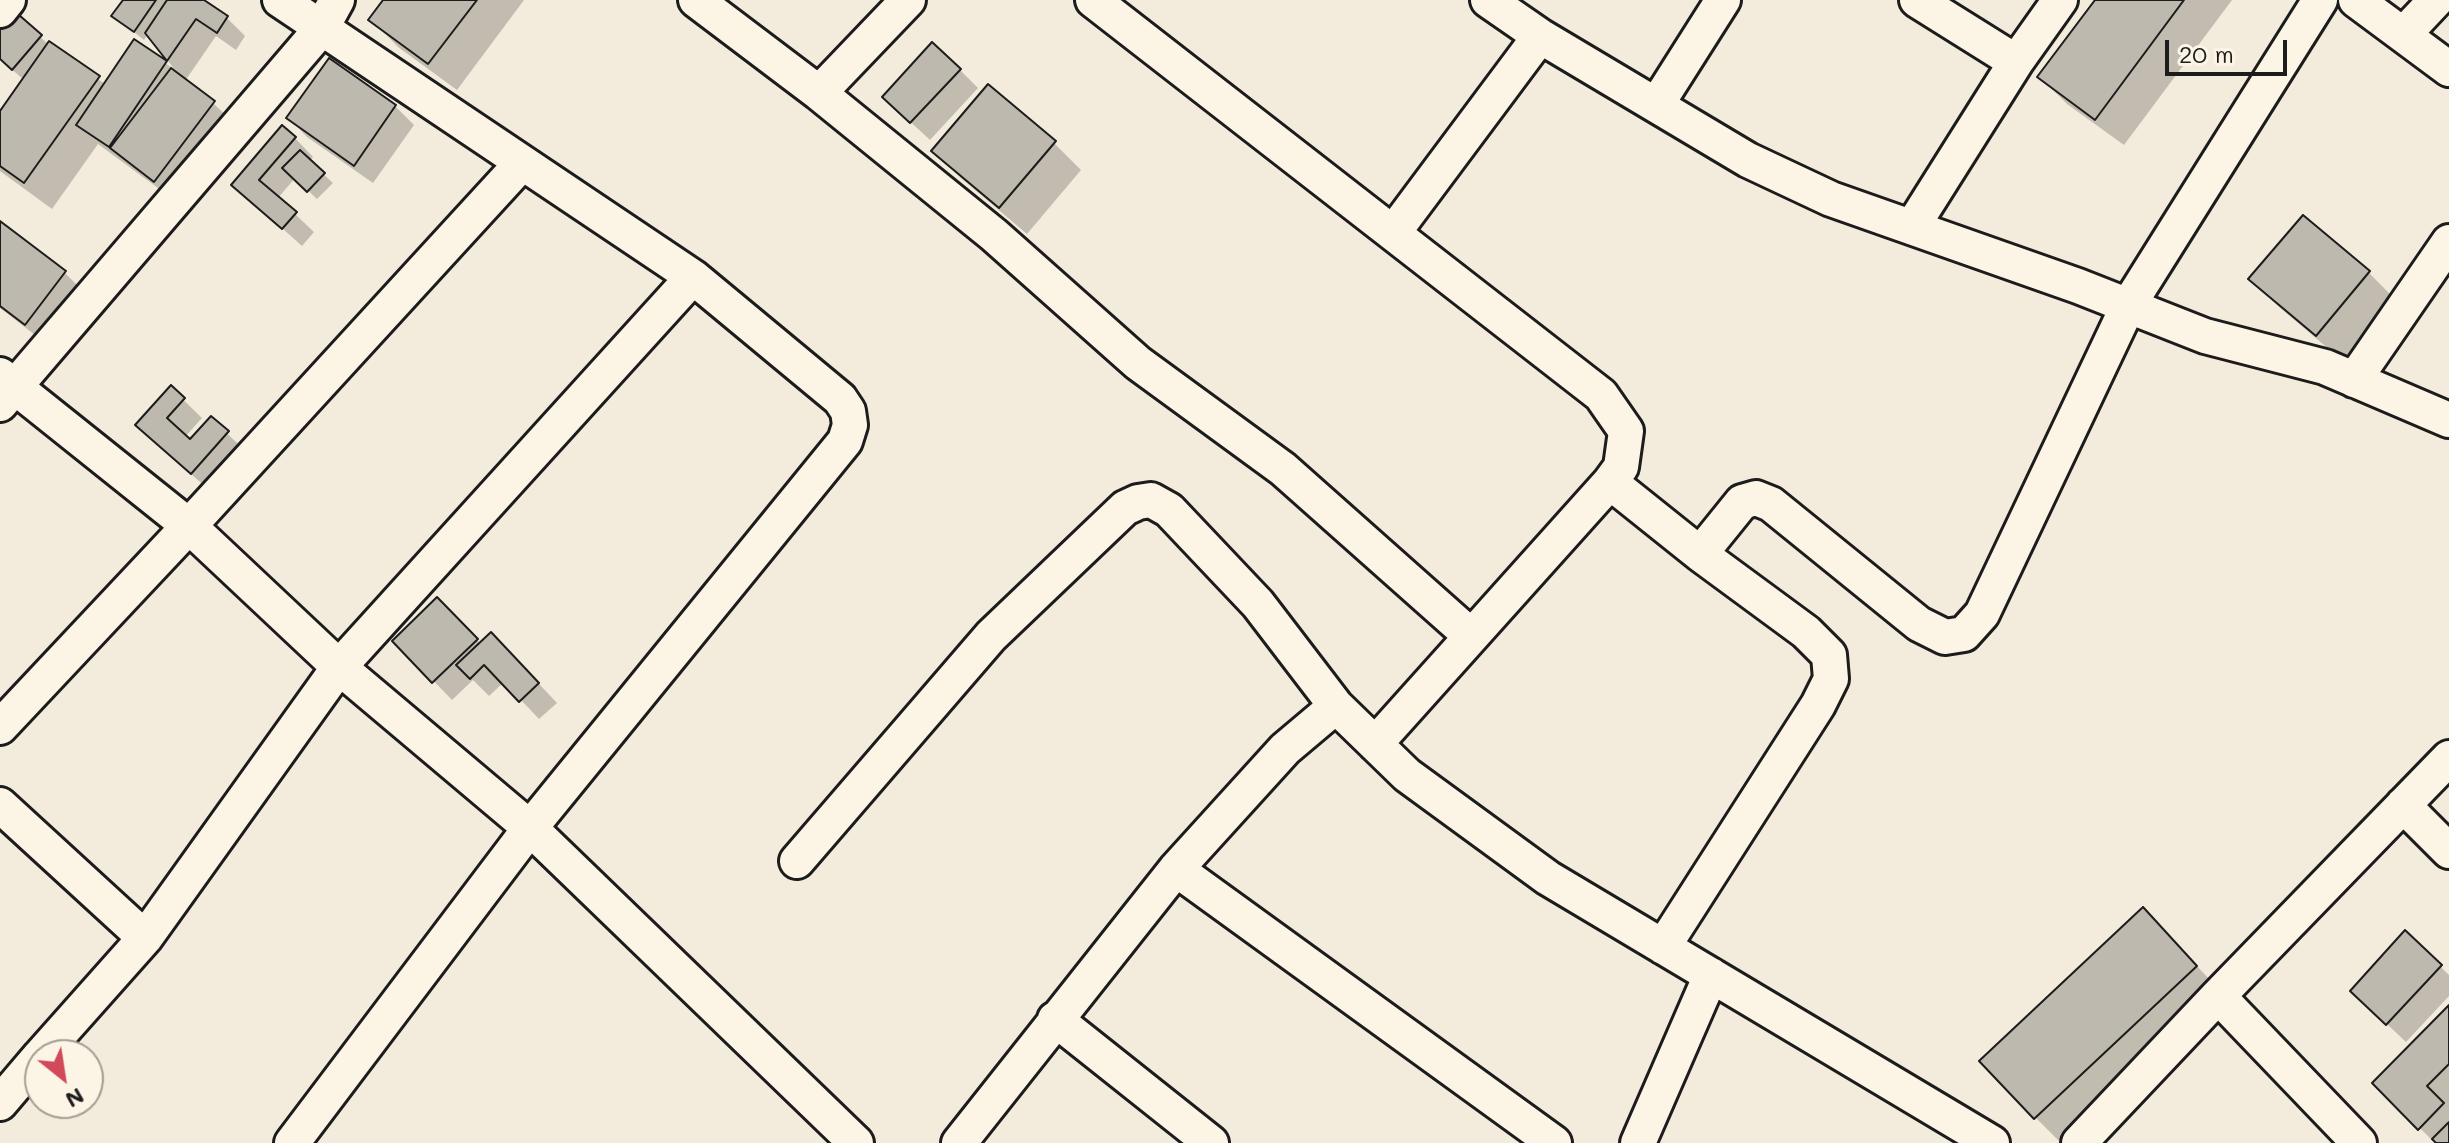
<!DOCTYPE html>
<html>
<head>
<meta charset="utf-8">
<style>
  body { margin:0 }
  #map { position:relative; width:2449px; height:1143px; overflow:hidden; background:#f3ecdd; font-family:Mali,sans-serif }
  canvas { display:block }
  .north { position:absolute; left:24px; top:1039px; width:80px; height:80px; box-sizing:border-box; background:#fcf5e5; border:2px solid #a29e95; border-radius:50%; rotate:150deg; font-size:22px; font-weight:700; line-height:32px; text-align:center; color:#1c1c1c }
  .north::after { content:''; display:block; margin:auto; width:28px; height:36px; background:#d1495b; clip-path:polygon(50% 0,100% 100%,50% 72%,0 100%) }
  .scale { position:absolute; left:2165px; top:40px; width:122px; height:36px; box-sizing:border-box; border:4px solid #1c1c1c; border-top:0; padding-left:10px; font-size:24px; line-height:28px; white-space:nowrap; color:#1c1c1c; -webkit-text-stroke:6px #fcf5e5; paint-order:stroke }
</style>
</head>
<body>
<div id="map">
<canvas width="2449" height="1143"></canvas>
<div class="north">N</div>
<div class="scale">20 m</div>
</div>
<script>
const c = document.querySelector('canvas').getContext('2d');
c.lineJoin = 'round';
function fillPath(path, color) { c.fillStyle = color; c.fill(path, 'evenodd'); }
const toPath = rows => new Path2D(rows.map(r => 'M' + r).join(''));
function strokePath(path, color, width, dash) { c.strokeStyle = color; c.lineWidth = width; c.lineCap = dash ? 'butt' : 'round'; c.setLineDash(dash || []); c.stroke(path); }
const shadow = toPath([
  [125,0,200,0,227,18,245,36,236,50,216,36,185,81,213,103,232,121,173,199,98,144,52,209,0,171,0,114,24,80,0,59,0,24,12,11,49,45,105,84,134,42,174,69,148,34,144,40,114,16],
  [385,0,524,0,457,90,398,47,371,19],
  [2098,0,2232,0,2124,145,2067,104,2040,77],
  [960,70,978,88,930,140,903,115],
  [395,106,414,125,373,183,307,137,289,118],
  [295,138,313,157,309,161,333,183,317,199,295,178,278,198,314,232,302,246,234,185],
  [1054,143,1081,170,1027,234,961,178,934,151],
  [2304,218,2369,273,2396,300,2344,362,2278,306,2251,279],
  [0,223,65,273,83,291,44,342,0,308],
  [171,388,202,418,185,437,190,442,211,419,246,451,210,491,137,425],
  [437,600,481,644,510,653,557,703,539,719,504,682,489,696,473,680,452,700,395,641],
  [2406,933,2449,975,2449,996,2406,1042,2371,1009],
  [2170,937,2223,994,2061,1143,2035,1117],
  [2449,1008,2449,1143,2435,1143,2374,1083]
]);
const building = toPath([
  [123,0,156,0,134,32,111,16,123,0],
  [167,0,204,0,228,16,217,33,196,19,167,61,145,33,167,0],
  [383,0,477,0,428,64,368,20,383,0],
  [2095,0,2184,0,2095,120,2037,77,2095,0],
  [11,8,42,35,12,70,0,59,0,21,11,8],
  [134,39,167,61,109,147,76,125,134,39],
  [49,41,100,76,24,183,0,166,0,111,49,41],
  [932,42,961,69,910,123,882,97,932,42],
  [329,58,396,105,354,166,286,118,329,58],
  [171,68,215,101,154,182,110,148,171,68],
  [988,84,1056,141,999,208,931,151,988,84],
  [282,125,296,137,259,180,297,212,282,229,231,185,282,125],
  [300,150,325,173,307,192,282,168,300,150],
  [2303,215,2370,271,2316,336,2248,279,2303,215],
  [0,221,66,271,25,325,0,306,0,221],
  [171,385,185,398,167,418,190,439,211,416,229,431,191,474,135,425,171,385],
  [437,597,478,639,432,683,392,641,437,597],
  [491,632,539,683,519,702,484,665,470,679,456,665,491,632],
  [2143,907,2197,966,2034,1119,1979,1061,2143,907],
  [2405,930,2442,965,2386,1025,2350,991,2405,930],
  [2449,1005,2449,1064,2427,1086,2444,1103,2418,1130,2372,1083,2449,1005],
  [2449,1122,2449,1143,2436,1143,2432,1139,2449,1122]
]);
const street = toPath([
  [280,0,693,277,840,399,848,411,850,425,845,441,530,828,292,1143],
  [696,0,819,93,994,235,1138,363,1283,469,1471,636],
  [1093,0,1601,395,1626,431,1621,467,1610,482,1375,744],
  [1488,0,1540,36,1748,160,1831,199,2078,286,2205,336,2325,367,2449,420],
  [1917,0,2016,62],
  [2356,0,2449,69],
  [0,10,8,0],
  [2404,34,2436,0],
  [819,93,908,0],
  [1657,104,1723,0],
  [1912,227,2016,62,2060,0],
  [1393,233,1540,36],
  [0,375,189,526,339,667,530,828,856,1143],
  [2354,380,2449,242],
  [0,404,321,29,337,0],
  [1610,482,1700,554,1806,632,1829,655,1831,679,1818,705,1663,947],
  [1700,554,1742,502,1756,498,1771,504,1919,624,1945,637,1964,634,1982,614,2128,306,2320,0],
  [0,727,189,526,521,164],
  [0,805,145,938],
  [2403,805,2449,851],
  [797,861,991,636,1125,508,1138,502,1151,500,1169,510,1258,604,1336,706,1407,775,1548,878,1992,1143],
  [1176,869,1554,1143],
  [2218,996,2359,1143],
  [1055,1019,1211,1143],
  [41,1055,145,938,339,667,693,277],
  [0,1103,40,1056],
  [959,1143,1176,869,1285,749,1336,706],
  [1638,1143,1711,975],
  [2079,1143,2218,996,2449,758]
]);
fillPath(shadow, '#0003');
fillPath(building, '#beb9ae');
strokePath(building, '#1c1c1c', 2);
strokePath(street, '#1c1c1c', 40);
strokePath(street, '#fcf5e5', 34);
</script>
</body>
</html>
